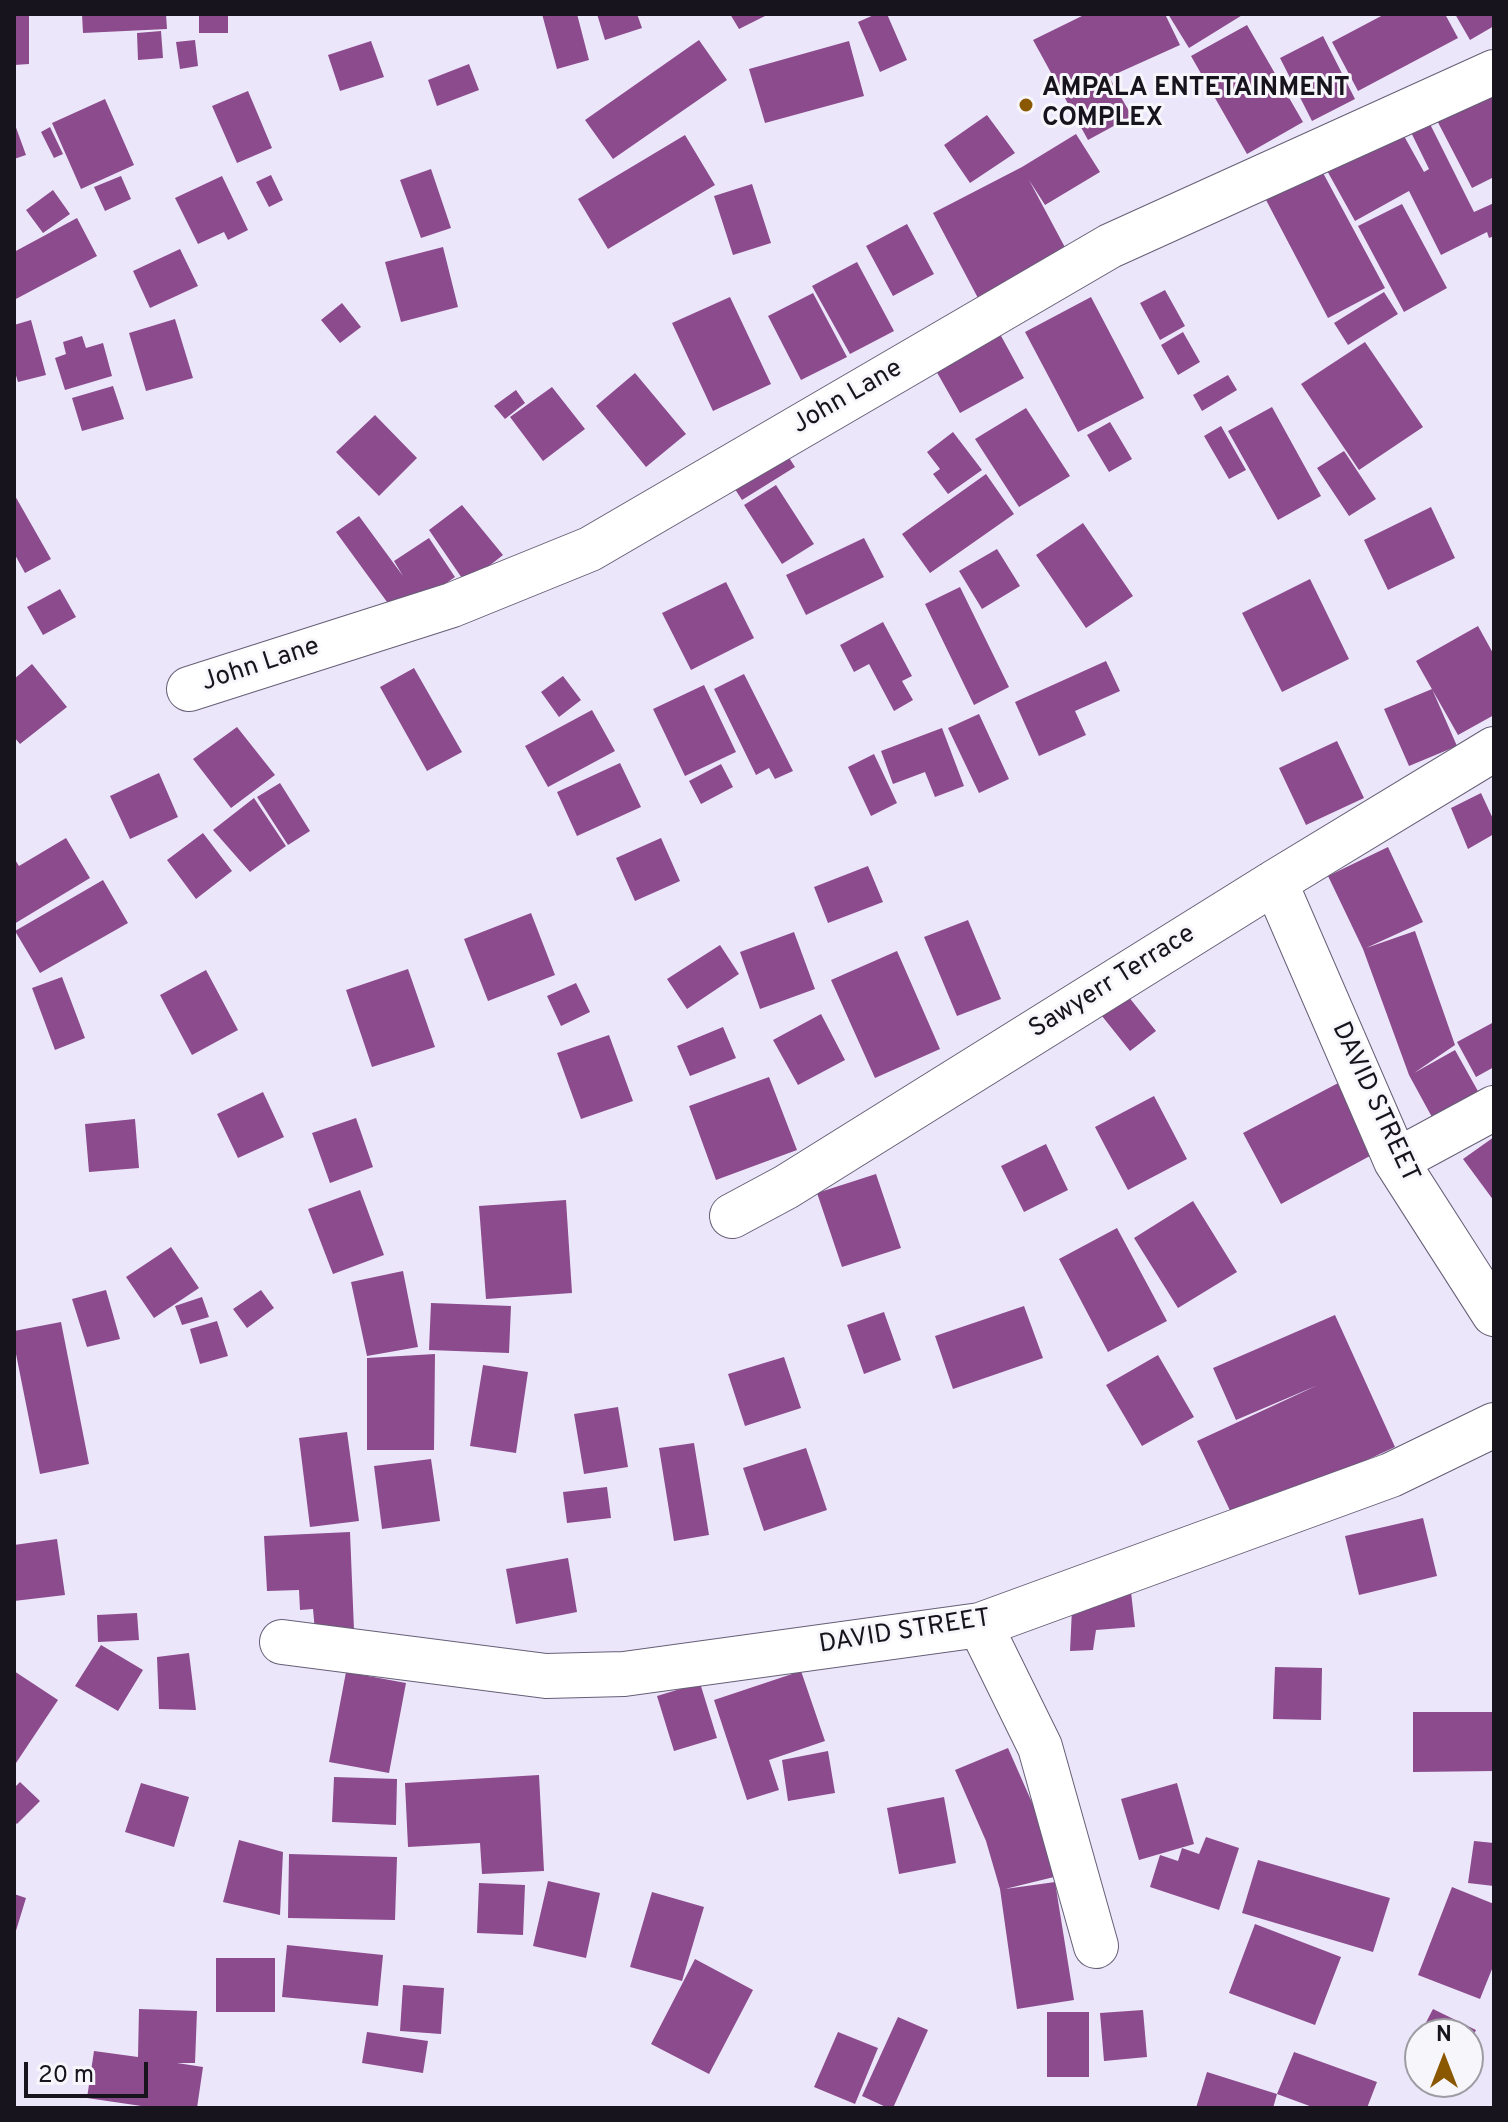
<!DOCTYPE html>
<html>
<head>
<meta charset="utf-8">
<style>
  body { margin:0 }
  #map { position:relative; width:1508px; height:2122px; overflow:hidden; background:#ece6fb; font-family:Overpass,sans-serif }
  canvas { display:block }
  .frame { position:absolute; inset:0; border:16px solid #17141d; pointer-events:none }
  .north { position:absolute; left:1404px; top:2018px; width:80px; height:80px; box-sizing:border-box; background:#f7f6fb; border:2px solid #9d9ca2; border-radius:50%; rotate:0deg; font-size:22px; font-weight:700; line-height:32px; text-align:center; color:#17141d }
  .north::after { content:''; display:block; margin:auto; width:28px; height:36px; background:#8a5800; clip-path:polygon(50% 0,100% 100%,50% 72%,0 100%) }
  .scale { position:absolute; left:24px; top:2062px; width:124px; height:36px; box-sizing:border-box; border:4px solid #17141d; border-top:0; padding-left:10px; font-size:24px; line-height:28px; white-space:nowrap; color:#17141d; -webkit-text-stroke:6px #f7f6fb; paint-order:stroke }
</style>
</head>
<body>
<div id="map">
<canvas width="1508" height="2122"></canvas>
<div class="frame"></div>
<div class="north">N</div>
<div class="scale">20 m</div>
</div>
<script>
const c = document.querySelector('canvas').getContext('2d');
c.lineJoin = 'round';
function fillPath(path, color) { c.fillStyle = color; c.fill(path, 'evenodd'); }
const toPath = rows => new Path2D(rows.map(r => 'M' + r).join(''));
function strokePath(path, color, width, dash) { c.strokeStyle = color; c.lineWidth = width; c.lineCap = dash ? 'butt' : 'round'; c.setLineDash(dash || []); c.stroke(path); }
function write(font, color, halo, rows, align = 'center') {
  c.font = font + ' Overpass,sans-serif'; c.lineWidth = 6; c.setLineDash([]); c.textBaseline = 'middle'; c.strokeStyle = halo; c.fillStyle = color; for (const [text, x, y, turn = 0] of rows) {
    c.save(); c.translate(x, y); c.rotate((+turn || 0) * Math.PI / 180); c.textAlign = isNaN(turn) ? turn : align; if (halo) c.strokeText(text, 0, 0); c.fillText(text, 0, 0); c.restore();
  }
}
const building = toPath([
  [14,14,29,14,29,64,14,65],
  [82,14,166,14,167,29,83,33],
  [199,14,228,14,228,33,199,33],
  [542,14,577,14,589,60,557,69],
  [597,14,637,14,642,28,605,40],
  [730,14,763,14,765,16,739,29],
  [876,14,887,14,907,60,880,72,858,22],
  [1086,14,1165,14,1180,45,1109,77,1132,116,1088,140,1033,40],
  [1168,14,1244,14,1189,48],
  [1385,14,1445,14,1458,38,1358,91,1332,42],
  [1455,14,1494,14,1494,26,1470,40],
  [1247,25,1303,122,1247,154,1191,56],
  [161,31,163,58,138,60,137,33],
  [1323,36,1355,99,1312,121,1280,58],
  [195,40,198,66,180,69,176,42],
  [699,40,727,80,613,159,585,120],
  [371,41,384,77,340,91,328,55],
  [849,41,864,96,765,123,749,69],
  [469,64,479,90,437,106,428,80],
  [248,91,272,148,237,163,212,106],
  [1494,96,1494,177,1472,188,1430,107],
  [105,99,134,165,81,189,52,123],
  [1423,110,1474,212,1494,203,1494,236,1489,238,1487,232,1441,255,1409,191,1355,221,1325,167,1399,127,1424,172,1429,169,1405,120],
  [987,115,1015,153,970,183,944,145],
  [14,122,26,155,14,159],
  [50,127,63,154,54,158,41,132],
  [1076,134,1100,172,1045,205,1029,180,1068,253,979,300,933,213,1022,167],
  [685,135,715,185,608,249,578,199],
  [431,169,451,228,421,238,400,180],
  [1322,171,1385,288,1328,318,1266,200],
  [271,175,283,200,269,207,256,182],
  [121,176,131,199,105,211,94,187],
  [222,176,248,230,228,240,224,232,198,244,175,198],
  [752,184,771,243,733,255,714,196],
  [53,190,70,214,43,233,26,210],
  [1402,204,1447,288,1404,312,1358,226],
  [77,218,97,256,14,300,14,252],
  [907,224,934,274,893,296,866,246],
  [443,247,458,307,401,322,385,262],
  [180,249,198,286,150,308,133,271],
  [857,262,894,331,850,354,812,286],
  [1165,290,1185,326,1160,340,1140,303],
  [1384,292,1398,314,1348,345,1334,323],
  [813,293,847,357,801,380,768,316],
  [730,297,771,384,713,411,672,323],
  [1091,297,1144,398,1078,432,1025,332],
  [342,303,361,327,340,343,321,320],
  [175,319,193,378,146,391,129,333],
  [31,320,46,375,18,382,14,369,14,325],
  [1183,332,1200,362,1178,375,1161,345],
  [1000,334,1024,378,960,413,935,369],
  [82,336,86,348,103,343,112,376,65,390,55,358,66,354,63,342],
  [1365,342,1423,427,1359,470,1301,384],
  [635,373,686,434,646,467,596,406],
  [1228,375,1237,390,1202,411,1193,395],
  [113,386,124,419,82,431,72,398],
  [552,387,585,429,543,461,510,417],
  [516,390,525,403,505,419,494,406],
  [1272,407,1321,496,1278,520,1228,431],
  [1026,408,1070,476,1019,507,975,439],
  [375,415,417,458,379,496,336,452],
  [1110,422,1132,459,1109,472,1087,435],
  [1221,426,1246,470,1229,479,1204,436],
  [953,432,982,470,948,494,933,474,940,469,927,452],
  [784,450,795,467,742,500,731,483],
  [1344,451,1376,499,1349,516,1317,468],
  [986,474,1014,514,930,573,902,534],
  [776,485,814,544,782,564,744,505],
  [14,494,51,559,25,573,14,553],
  [462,505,503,555,466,584,429,530],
  [1431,507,1455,558,1388,590,1364,540],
  [359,516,403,576,394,561,429,538,455,577,398,617,336,532],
  [1083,523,1133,596,1086,628,1036,555],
  [864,538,884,577,806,615,786,575],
  [997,549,1020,586,982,609,959,571],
  [1310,579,1349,659,1282,692,1242,613],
  [726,582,754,638,691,670,662,613],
  [960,587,1009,687,974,705,925,604],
  [60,589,76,617,43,635,27,607],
  [883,622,912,676,902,681,913,700,894,711,869,664,854,672,840,645],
  [1478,626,1494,655,1494,715,1458,735,1416,661],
  [1106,661,1120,691,1075,711,1086,735,1039,756,1015,702],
  [32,664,67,707,20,744,14,737,14,679],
  [414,668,462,752,427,771,380,687],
  [744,674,793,771,775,779,769,768,756,775,714,689],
  [563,676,581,700,559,717,541,692],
  [704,685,736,752,685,776,653,709],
  [1432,689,1457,746,1409,766,1384,709],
  [592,710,615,751,548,787,525,746],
  [979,714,1009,779,979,793,948,728],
  [237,727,275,775,231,808,193,759],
  [942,728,964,786,935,797,925,772,893,784,881,751],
  [1337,741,1364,798,1306,825,1279,768],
  [874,754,897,803,871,816,848,767],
  [620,763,641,807,577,836,557,792],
  [721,764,733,787,701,804,689,781],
  [159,773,178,817,130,839,110,796],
  [280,783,310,831,288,845,257,797],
  [1481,793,1494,821,1494,834,1468,849,1451,808],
  [254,798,286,846,250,872,213,830],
  [203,833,232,871,196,899,167,860],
  [66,838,90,878,14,924,14,858,19,866],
  [661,838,680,881,635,901,616,858],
  [1388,847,1423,922,1366,948,1415,931,1455,1045,1414,1073,1455,1050,1479,1093,1433,1119,1409,1075,1363,949,1328,876],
  [868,866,883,902,828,923,814,887],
  [103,880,128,923,40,973,15,931],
  [531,913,555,975,488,1001,464,939],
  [968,920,1001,999,957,1016,924,937],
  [794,932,815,989,760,1009,740,952],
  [720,945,739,974,687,1009,667,979],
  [897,951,940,1049,875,1078,831,980],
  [408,969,435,1047,372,1067,346,990],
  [206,970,238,1030,192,1055,160,995],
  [62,977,85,1038,55,1050,32,988],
  [576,983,590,1012,561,1026,547,996],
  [1128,996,1156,1031,1130,1051,1102,1016],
  [821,1014,845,1060,798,1085,773,1040],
  [1494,1022,1494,1067,1476,1077,1457,1042],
  [723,1027,736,1058,690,1076,677,1046],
  [609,1035,633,1101,581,1119,557,1053],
  [769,1077,797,1150,716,1180,689,1106],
  [1344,1080,1381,1150,1281,1204,1243,1133],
  [263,1092,284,1137,238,1158,217,1114],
  [1154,1096,1187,1159,1128,1190,1095,1127],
  [356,1118,373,1167,330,1183,312,1133],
  [135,1119,139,1168,89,1172,85,1124],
  [1494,1137,1494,1201,1463,1159],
  [1046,1144,1068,1190,1024,1212,1001,1166],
  [876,1174,901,1248,842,1267,817,1193],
  [360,1190,384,1255,333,1274,308,1209],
  [566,1200,572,1293,486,1299,479,1206],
  [1193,1201,1237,1272,1178,1308,1134,1238],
  [1117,1228,1167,1321,1108,1352,1059,1259],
  [171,1247,199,1288,154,1318,126,1277],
  [403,1271,418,1347,367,1356,351,1282],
  [106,1290,120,1339,87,1347,72,1299],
  [261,1290,274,1308,247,1328,233,1309],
  [202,1297,209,1317,182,1325,175,1306],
  [431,1303,511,1306,509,1353,429,1350],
  [1024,1306,1043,1358,953,1389,935,1336],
  [884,1312,901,1360,864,1374,847,1325],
  [1335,1315,1395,1447,1235,1521,1197,1441,1318,1385,1236,1420,1213,1368],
  [217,1321,228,1356,200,1364,190,1329],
  [61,1322,89,1464,40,1474,14,1344,14,1331],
  [435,1354,434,1450,367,1450,367,1358],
  [1158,1355,1194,1417,1142,1446,1106,1385],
  [784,1357,801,1408,745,1426,728,1374],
  [483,1365,528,1372,516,1453,470,1446],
  [618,1407,628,1467,584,1474,574,1414],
  [347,1432,359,1521,310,1527,299,1438],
  [694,1443,709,1535,674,1541,659,1448],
  [806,1448,827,1510,764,1531,743,1468],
  [431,1459,440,1521,382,1529,374,1466],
  [607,1487,611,1518,567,1523,563,1492],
  [1423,1518,1437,1576,1359,1595,1345,1536],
  [350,1532,354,1630,315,1631,313,1609,300,1610,299,1590,267,1591,264,1536],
  [57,1539,65,1595,14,1601,14,1545],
  [568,1558,577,1612,516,1624,506,1569],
  [1130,1583,1135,1627,1096,1630,1093,1650,1070,1651,1072,1609],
  [137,1613,139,1640,98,1642,97,1615],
  [101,1645,143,1670,118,1711,75,1686],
  [189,1653,196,1710,159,1709,157,1657],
  [1275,1667,1322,1668,1321,1720,1273,1719],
  [14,1671,58,1700,14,1766],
  [801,1671,825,1741,769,1760,779,1790,747,1800,714,1700],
  [346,1672,406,1683,389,1773,329,1762],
  [700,1683,717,1738,674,1751,657,1696],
  [1413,1712,1494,1712,1494,1771,1413,1772],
  [1008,1748,1041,1823,1054,1877,1005,1889,1055,1882,1074,2000,1017,2009,1000,1889,986,1841,955,1770],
  [828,1751,835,1793,788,1801,782,1760],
  [539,1775,544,1871,482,1874,480,1843,408,1847,405,1783],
  [334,1777,397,1779,396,1825,332,1822],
  [20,1782,40,1801,17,1824,14,1821,14,1788],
  [141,1783,189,1797,174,1847,125,1832],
  [1177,1783,1194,1844,1139,1860,1121,1799],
  [944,1797,956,1863,899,1874,887,1808],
  [1206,1837,1239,1848,1219,1910,1150,1887,1160,1855,1178,1861,1182,1848,1199,1854],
  [239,1840,283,1852,280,1915,223,1902],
  [1474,1841,1494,1843,1494,1886,1468,1883],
  [289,1854,397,1857,395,1920,288,1918],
  [1258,1860,1390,1898,1373,1952,1242,1913],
  [548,1881,600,1893,586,1958,533,1946],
  [479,1883,525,1885,523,1935,477,1933],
  [1452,1887,1494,1904,1494,1964,1480,1999,1418,1975],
  [652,1892,704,1907,682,1981,630,1967],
  [14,1894,26,1898,15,1934,14,1934],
  [1255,1924,1341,1957,1315,2025,1229,1993],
  [287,1945,383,1955,378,2006,282,1997],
  [216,1958,275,1958,275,2012,216,2012],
  [695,1959,753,1990,709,2074,651,2044],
  [403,1985,444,1988,441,2034,400,2031],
  [139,2009,197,2011,195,2063,177,2063,203,2067,197,2108,155,2108,87,2098,94,2051,138,2057],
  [1433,2009,1476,2030,1468,2047,1468,2034,1420,2034],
  [1143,2010,1147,2057,1104,2061,1100,2013],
  [1047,2012,1089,2012,1089,2077,1047,2077],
  [898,2017,928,2030,893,2108,888,2108,862,2096],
  [367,2032,428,2041,423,2073,362,2063],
  [838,2032,878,2048,855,2104,814,2087],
  [1420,2034,1420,2073,1405,2065],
  [1294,2052,1377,2082,1367,2108,1315,2108,1277,2094],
  [1207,2072,1277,2094,1273,2108,1196,2108]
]);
const minor = toPath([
  [189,689,452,605,590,549,1110,246,1494,72],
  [1275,882,1396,1161,1494,1314],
  [1396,1161,1494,1108],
  [732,1216,786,1187,1275,882,1494,749],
  [980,1625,1040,1747,1096,1946],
  [282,1642,546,1676,624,1674,980,1625,1391,1475,1494,1425]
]);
const markers = [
  [1026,105,8,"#8a5800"]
];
const poiNames = [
  ["AMPALA ENTETAINMENT",1042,90],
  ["COMPLEX",1042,120]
];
const streetNames = [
  ["John Lane",848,398,-30],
  ["John Lane",261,666,-18],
  ["Sawyerr Terrace",1113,983,-32],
  ["DAVID STREET",1374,1103,65],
  ["DAVID STREET",905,1633,-9]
];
fillPath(building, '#8b4b8c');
strokePath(minor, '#665f76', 46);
strokePath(minor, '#fff', 44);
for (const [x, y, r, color] of markers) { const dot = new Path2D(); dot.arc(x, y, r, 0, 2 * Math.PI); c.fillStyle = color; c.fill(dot); strokePath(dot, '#f7f6fb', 3); }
write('bold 26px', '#17141d', '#f7f6fb', poiNames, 'left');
write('26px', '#17141d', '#f7f6fb', streetNames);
</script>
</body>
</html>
